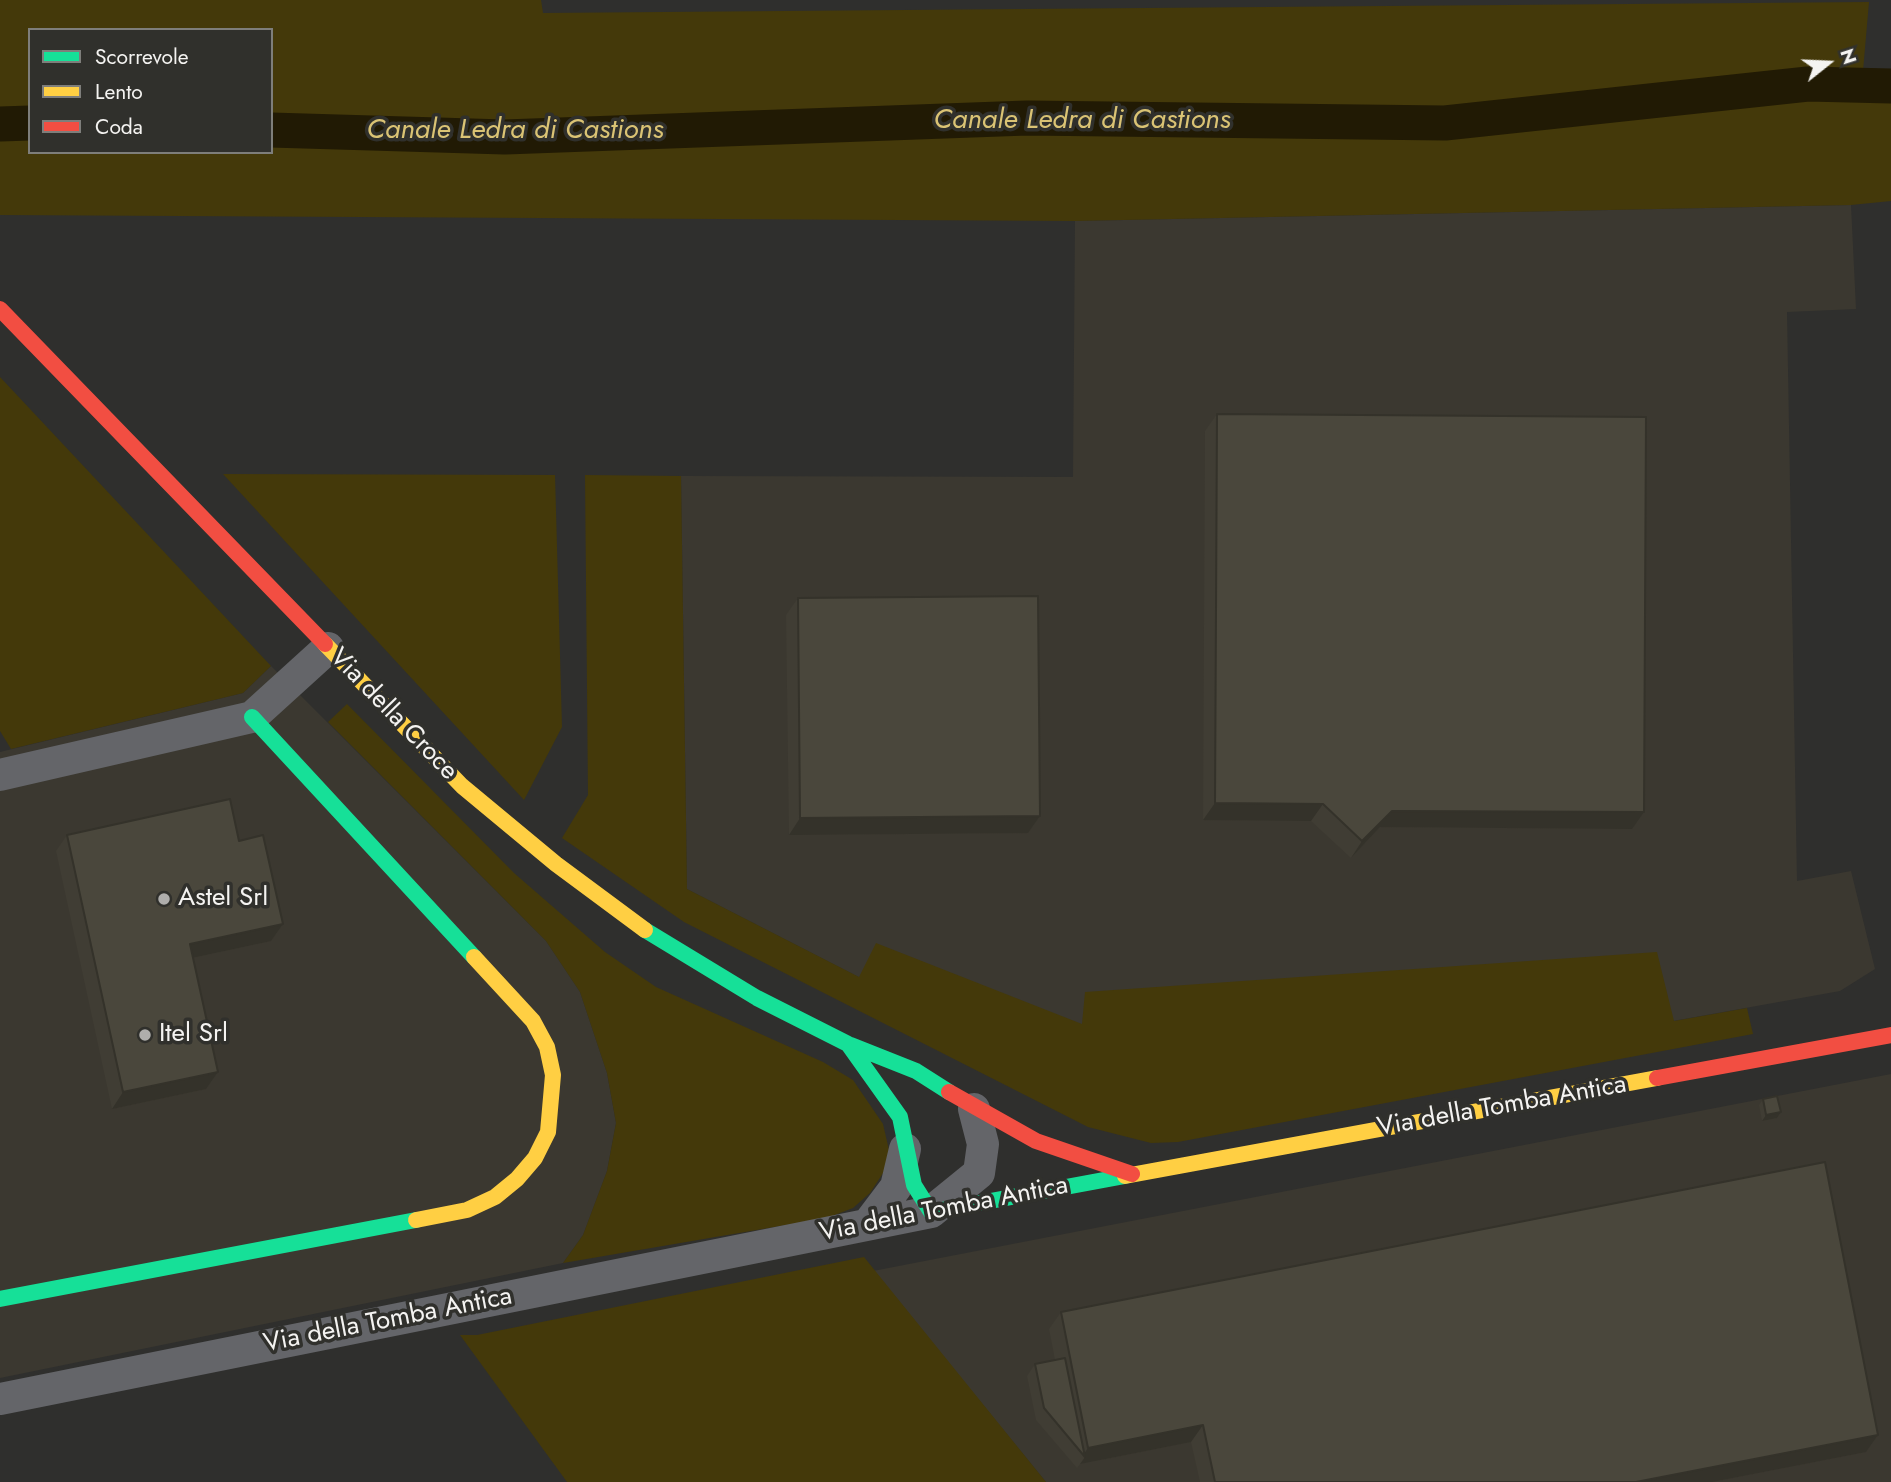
<!DOCTYPE html>
<html>
<head>
<meta charset="utf-8">
<style>
  body { margin:0 }
  #map { position:relative; width:1891px; height:1482px; overflow:hidden; background:#2f2f2d; font-family:Jost,sans-serif }
  canvas { display:block }
  .legend { position:absolute; left:28px; top:28px; width:245px; height:126px; box-sizing:border-box; background:#30302c; border:2px solid #7e7e7b; margin:0; padding:9px 12px; list-style:none; font-size:21px; color:#f4f3f1 }
  .legend li { display:flex; align-items:center; gap:14px; height:35px }
  .legend b { width:35px; border:2px solid #7e7e7b }
  .north { position:absolute; left:1793px; top:28px; width:70px; height:70px; -webkit-text-stroke:5px #30302c; paint-order:stroke; rotate:72deg; font-size:19px; font-weight:700; line-height:28px; text-align:center; color:#f4f3f1 }
  .north::after { content:''; display:block; margin:auto; width:24px; height:32px; background:#f4f3f1; clip-path:polygon(50% 0,100% 100%,50% 72%,0 100%) }
</style>
</head>
<body>
<div id="map">
<canvas width="1891" height="1482"></canvas>
<ul class="legend">
<li><b style="height:9px;background:#16e098"></b>Scorrevole</li>
<li><b style="height:9px;background:#ffcf43"></b>Lento</li>
<li><b style="height:9px;background:#f24e42"></b>Coda</li>
</ul>
<div class="north">N</div>
</div>
<script>
const c = document.querySelector('canvas').getContext('2d');
c.lineJoin = 'round';
function fillPath(path, color) { c.fillStyle = color; c.fill(path, 'evenodd'); }
const toPath = rows => new Path2D(rows.map(r => 'M' + r).join(''));
function strokePath(path, color, width, dash) { c.strokeStyle = color; c.lineWidth = width; c.lineCap = dash ? 'butt' : 'round'; c.setLineDash(dash || []); c.stroke(path); }
function write(font, color, halo, rows, align = 'center') {
  c.font = font + ' Jost,sans-serif'; c.lineWidth = 7; c.setLineDash([]); c.textBaseline = 'middle'; c.strokeStyle = halo; c.fillStyle = color; for (const [text, x, y, turn = 0] of rows) {
    c.save(); c.translate(x, y); c.rotate((+turn || 0) * Math.PI / 180); c.textAlign = isNaN(turn) ? turn : align; if (halo) c.strokeText(text, 0, 0); c.fillText(text, 0, 0); c.restore();
  }
}
const built = toPath([
  [1851,205,1856,309,1787,312,1797,881,1851,871,1875,969,1840,991,1133,1118,687,889,681,476,1073,477,1075,221],
  [271,666,546,941,580,992,607,1073,616,1123,607,1171,583,1235,563,1263,0,1378,0,752,243,693],
  [1891,1074,1891,1482,1046,1482,873,1271]
]);
const green = toPath([
  [0,0,541,0,543,13,1869,2,1863,71,1891,71,1891,201,1851,205,1075,221,0,215],
  [30,30,271,30,271,152,30,152],
  [0,377,271,666,243,693,11,749,0,731],
  [223,474,555,475,562,727,524,800],
  [585,475,681,476,687,889,859,977,876,943,1082,1024,1085,992,1657,952,1674,1021,1747,1008,1753,1034,1178,1142,1151,1143,1088,1127,684,922,562,838,588,795],
  [347,704,514,873,605,952,656,987,823,1062,853,1080,883,1124,889,1150,885,1170,870,1193,853,1208,827,1218,563,1263,583,1235,607,1171,616,1123,607,1073,580,992,546,941,328,722],
  [864,1257,1046,1482,567,1482,460,1335,477,1335]
]);
const canal = toPath([
  [0,124,30,123],
  [271,130,505,137,1027,118,1445,123,1808,84,1891,86]
]);
const street = toPath([
  [0,775,252,717,328,648],
  [868,1224,896,1187,905,1149],
  [0,1399,931,1212,979,1173,983,1144,974,1109]
]);
const fast = toPath([
  [252,717,474,957],
  [645,930,757,998,848,1044,916,1071,949,1092],
  [848,1044,900,1117,914,1185,931,1212,1125,1176],
  [0,1299,416,1220]
]);
const slow = toPath([
  [325,644,462,786,556,864,645,930],
  [1125,1176,1657,1078],
  [416,1220,467,1210,495,1197,517,1179,535,1158,548,1132,553,1075,547,1047,533,1021,474,957]
]);
const jam = toPath([
  [0,309,325,644],
  [1657,1078,1891,1035],
  [949,1092,1036,1141,1132,1174]
]);
const wall = toPath([
  [1217,414,1632,829,1380,827,1351,858,1311,821,1203,820,1205,431],
  [798,598,1040,816,1028,833,789,835,786,615],
  [67,835,239,841,283,924,271,941,193,958,218,1072,206,1089,112,1109,56,851],
  [1763,1099,1781,1112,1777,1118,1762,1121,1759,1105],
  [1061,1312,1878,1435,1866,1452,1712,1482,1200,1482,1191,1442,1080,1464,1077,1468,1036,1420,1027,1376,1035,1364,1055,1360,1049,1329]
]);
const shadedWall = toPath([
  [1215,803,1323,804,1311,821,1203,820],
  [1392,811,1644,812,1632,829,1380,827,1351,858,1362,841],
  [1040,816,1028,833,789,835,800,818],
  [283,924,271,941,178,961,190,944],
  [218,1072,206,1089,112,1109,123,1092],
  [1781,1112,1777,1118,1762,1121,1766,1115],
  [1203,1425,1191,1442,1080,1464,1085,1457,1083,1455,1088,1448],
  [1878,1435,1866,1452,1712,1482,1636,1482]
]);
const building = toPath([
  [1217,414,1646,417,1644,812,1392,811,1362,841,1323,804,1215,803,1217,414],
  [1038,596,1040,816,800,818,798,598,1038,596],
  [230,799,239,841,263,835,283,924,190,944,218,1072,123,1092,67,835,230,799],
  [1777,1096,1781,1112,1766,1115,1763,1099,1777,1096],
  [1825,1162,1878,1435,1636,1482,1215,1482,1203,1425,1088,1448,1061,1312,1825,1162],
  [1065,1358,1085,1457,1044,1408,1035,1364,1065,1358]
]);
const markers = [
  [164,899,7,"#afaeac"],
  [145,1035,7,"#afaeac"]
];
const streetNames = [
  ["Via della Croce",393,715,46],
  ["Via della Tomba Antica",1502,1107,-10],
  ["Via della Tomba Antica",944,1210,-11],
  ["Via della Tomba Antica",388,1321,-11]
];
const poiNames = [
  ["Astel Srl",178,899],
  ["Itel Srl",159,1035]
];
const waterNames = [
  ["Canale Ledra di Castions",1082,121],
  ["Canale Ledra di Castions",515,131]
];
fillPath(built, '#3b3830');
fillPath(green, '#44390a');
strokePath(canal, '#211a04', 35);
strokePath(street, '#646569', 32);
strokePath(fast, '#16e098', 16);
strokePath(slow, '#ffcf43', 16);
strokePath(jam, '#f24e42', 16);
fillPath(wall, '#403d34');
fillPath(shadedWall, '#34322a');
fillPath(building, '#4a473c');
strokePath(building, '#34322a', 2);
for (const [x, y, r, color] of markers) { const dot = new Path2D(); dot.arc(x, y, r, 0, 2 * Math.PI); c.fillStyle = color; c.fill(dot); strokePath(dot, '#30302c', 2.5); }
write('26px', '#f4f3f1', '#30302c', streetNames);
write('26px', '#f4f3f1', '#30302c', poiNames, 'left');
write('italic 28px', '#dac374', '#30302c', waterNames);
</script>
</body>
</html>
